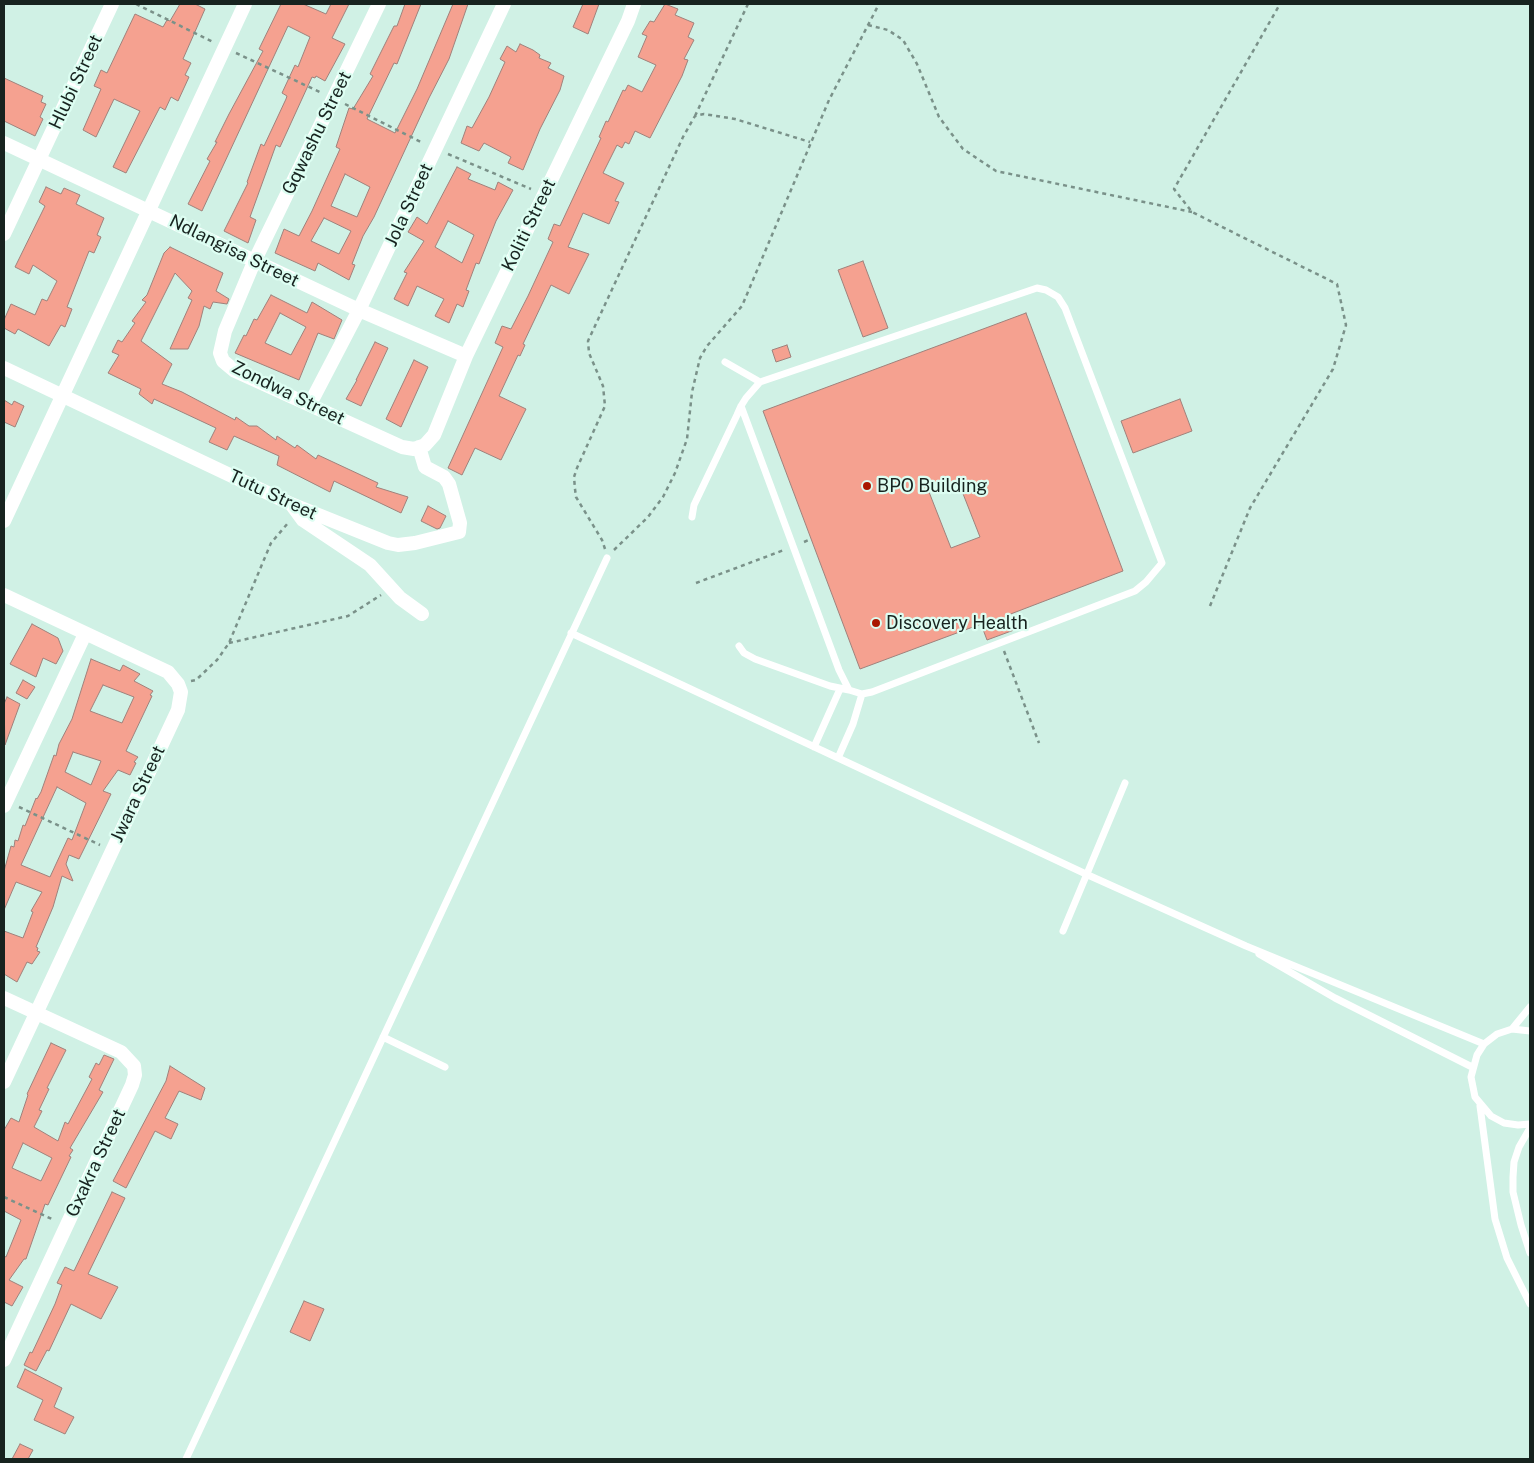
<!DOCTYPE html>
<html>
<head>
<meta charset="utf-8">
<style>
  body { margin:0 }
  #map { position:relative; width:1534px; height:1463px; overflow:hidden; background:#d0f1e5; font-family:"Public Sans",sans-serif }
  canvas { display:block }
  .frame { position:absolute; inset:0; border:5px solid #17231f; pointer-events:none }
</style>
</head>
<body>
<div id="map">
<canvas width="1534" height="1463"></canvas>
<div class="frame"></div>
</div>
<script>
const c = document.querySelector('canvas').getContext('2d');
c.lineJoin = 'round';
function fillPath(path, color) { c.fillStyle = color; c.fill(path, 'evenodd'); }
const toPath = rows => new Path2D(rows.map(r => 'M' + r).join(''));
function strokePath(path, color, width, dash) { c.strokeStyle = color; c.lineWidth = width; c.lineCap = dash ? 'butt' : 'round'; c.setLineDash(dash || []); c.stroke(path); }
function write(font, color, halo, rows, align = 'center') {
  c.font = font + ' "Public Sans",sans-serif'; c.lineWidth = 4.5; c.setLineDash([]); c.textBaseline = 'middle'; c.strokeStyle = halo; c.fillStyle = color; for (const [text, x, y, turn = 0] of rows) {
    c.save(); c.translate(x, y); c.rotate((+turn || 0) * Math.PI / 180); c.textAlign = isNaN(turn) ? turn : align; if (halo) c.strokeText(text, 0, 0); c.fillText(text, 0, 0); c.restore();
  }
}
const building = toPath([
  [180,4,195,4,205,9,183,59,191,63,185,75,189,77,178,101,171,97,165,110,160,107,126,173,113,167,140,111,114,99,96,137,83,130,101,89,94,86,101,70,107,73,135,14,163,27,167,20,170,21,180,4],
  [281,4,303,4,326,14,331,4,349,4,332,38,345,44,325,81,316,76,315,78,312,77,280,147,276,145,250,217,256,220,248,243,224,231,248,183,247,182,261,144,264,146,286,99,287,96,282,93,295,65,298,67,310,37,288,26,202,211,188,204,210,161,207,159,217,142,215,142,229,114,263,51,259,49,281,4],
  [405,4,421,4,397,64,394,63,367,119,395,133,417,89,453,4,468,4,449,59,429,98,374,217,363,236,352,264,355,265,349,280,318,263,315,271,275,253,284,229,299,236,312,211,340,149,336,147,349,108,353,109,373,76,370,74,394,26,397,26,405,4],
  [345,174,370,187,357,217,331,206,345,174],
  [324,218,351,231,339,254,311,241,324,218],
  [583,4,599,4,588,34,573,27,583,4],
  [665,4,678,9,675,15,694,23,688,37,694,40,684,59,688,60,682,76,650,138,635,131,629,144,625,142,622,148,617,145,603,173,624,183,615,201,619,202,609,224,583,213,568,247,589,254,569,294,551,285,523,344,525,345,520,356,518,355,499,396,526,409,501,460,475,448,462,475,448,468,503,347,495,343,502,326,511,329,528,296,553,242,548,239,554,224,560,226,601,138,599,137,606,121,608,122,623,90,625,91,628,85,642,92,656,65,638,57,647,36,642,34,650,21,654,22,665,4],
  [520,44,533,50,540,55,539,58,551,63,548,68,564,76,560,90,540,129,523,170,508,163,511,157,484,143,479,151,461,143,467,126,472,128,489,97,505,62,500,59,507,46,516,52,520,44],
  [4,78,43,96,41,102,46,104,40,117,43,119,35,136,4,121,4,78],
  [457,167,471,174,468,179,495,190,498,182,513,190,496,221,479,264,476,263,466,290,469,291,463,307,457,304,449,323,435,316,444,299,417,286,408,306,394,299,407,273,404,272,424,241,408,232,417,217,427,224,457,167],
  [448,221,474,235,462,263,435,247,448,221],
  [46,187,61,194,64,188,80,195,76,204,104,218,97,235,101,237,94,253,89,251,67,307,72,309,65,327,61,325,49,346,18,329,15,334,4,328,4,320,11,304,35,315,42,299,47,301,57,281,33,265,29,274,15,267,45,206,39,202,46,187],
  [170,247,223,273,216,291,229,299,227,304,213,302,210,309,204,306,199,326,188,349,170,349,192,300,188,298,192,291,175,273,141,341,172,364,162,384,182,392,235,420,236,417,249,426,257,426,276,440,277,436,295,448,297,445,316,459,318,455,378,483,376,487,408,497,401,513,334,481,330,492,277,465,279,456,234,436,227,450,209,442,216,428,154,399,152,404,139,394,141,389,108,373,119,355,112,352,118,340,122,342,135,323,132,321,146,302,142,300,147,295,164,253,170,247],
  [863,261,888,328,863,337,838,270,863,261],
  [271,295,307,313,312,302,342,320,334,339,318,333,299,380,235,353,244,335,246,336,254,319,257,320,271,295],
  [280,313,306,327,291,355,265,343,280,313],
  [1026,313,1123,571,1008,615,1014,630,987,640,981,624,860,669,763,411,1026,313],
  [958,481,980,537,951,548,929,492,958,481],
  [375,342,388,348,361,406,346,399,357,380,356,380,375,342],
  [787,345,791,357,776,362,772,350,787,345],
  [414,360,428,367,401,427,386,419,414,360],
  [1180,399,1192,431,1133,453,1121,421,1180,399],
  [4,400,12,405,14,401,24,406,15,427,4,422,4,400],
  [428,506,446,516,440,528,437,529,421,521,428,506],
  [32,624,58,638,63,651,56,664,43,658,36,677,10,664,32,624],
  [91,659,120,671,123,665,140,674,134,681,153,691,150,695,152,696,126,751,138,757,134,762,136,763,130,775,118,770,103,791,111,794,79,859,69,855,66,864,73,881,62,876,53,907,36,947,38,948,37,951,40,952,32,964,27,962,17,982,4,974,4,931,23,938,33,912,31,911,42,892,16,882,4,910,4,871,11,846,14,847,15,840,18,841,23,825,25,826,36,798,37,799,41,792,54,755,56,756,59,744,72,719,91,659],
  [103,685,134,697,122,723,90,711,103,685],
  [73,752,101,761,91,785,65,772,73,752],
  [57,787,86,803,72,840,68,838,50,877,21,865,57,787],
  [23,680,35,687,27,699,16,693,23,680],
  [7,697,20,704,5,745,4,704,7,697],
  [51,1043,66,1050,47,1088,49,1089,39,1110,42,1111,34,1127,58,1141,65,1122,68,1124,92,1079,89,1077,96,1063,99,1065,104,1055,114,1059,99,1090,103,1092,70,1148,73,1150,69,1156,71,1157,48,1205,45,1204,26,1259,24,1259,9,1280,23,1287,12,1306,4,1302,4,1256,6,1257,21,1220,4,1211,4,1130,11,1118,19,1122,28,1095,27,1094,51,1043],
  [23,1143,52,1158,41,1181,12,1168,23,1143],
  [170,1066,205,1088,201,1100,179,1091,165,1118,178,1124,171,1139,155,1131,126,1188,113,1181,166,1081,170,1066],
  [112,1192,125,1198,88,1274,118,1287,101,1319,71,1304,49,1351,47,1350,36,1371,24,1365,30,1352,32,1353,55,1304,62,1285,57,1283,65,1267,74,1271,112,1192],
  [304,1301,324,1309,310,1341,290,1332,304,1301],
  [25,1369,62,1388,54,1407,74,1417,65,1434,34,1420,43,1400,17,1387,25,1369],
  [20,1444,33,1450,28,1459,12,1459,20,1444]
]);
const path = toPath([
  [136,4,213,42],
  [868,25,888,30,903,40,917,64,939,117,963,149,996,171,1192,212],
  [236,53,322,93],
  [345,104,423,143],
  [695,116,748,4],
  [448,154,531,189],
  [804,542,811,539],
  [605,549,602,540,576,497,575,489,574,477,577,468,605,406,603,386,589,353,588,341,683,137,695,116,704,114,735,119,810,142],
  [614,550,648,517,663,497,675,473,687,439,692,392,700,358,707,346,742,306,829,100,879,4],
  [696,583,784,550],
  [1210,606,1250,508,1333,369,1346,325,1337,284,1192,212,1174,189,1280,4],
  [229,643,348,616,381,595],
  [1004,651,1039,743],
  [191,681,196,680,217,660,229,643,271,543,288,523],
  [19,807,100,845],
  [4,1197,54,1220]
]);
const lane = toPath([
  [725,362,760,382],
  [692,517,694,505,737,415,741,406,746,398,760,382,1037,288,1046,290,1058,297,1065,308,1162,563,1146,582,1135,591,872,692,862,694,849,690,839,670,741,406],
  [571,633,1088,875,1246,946,1484,1044],
  [739,646,744,653,755,659,830,686,849,690],
  [814,747,840,689],
  [838,758,853,724,862,694],
  [1063,931,1125,783],
  [1259,954,1335,998,1472,1067],
  [1512,1029,1530,1007],
  [1530,1031,1512,1029,1497,1034,1484,1044,1477,1055,1471,1077,1475,1097,1491,1116,1504,1123,1518,1125,1530,1124],
  [383,1037,445,1067],
  [1480,1106,1495,1219,1507,1258,1530,1304],
  [1530,1128,1519,1147,1514,1162,1513,1177,1513,1192,1521,1225,1530,1253],
  [186,1459,607,558]
]);
const street = toPath([
  [379,4,254,262,225,331,220,353,223,361,235,371,402,447,414,449,425,445,434,435,466,356,628,21,634,4],
  [4,143,359,310,466,356],
  [4,234,112,4],
  [4,368,291,504,388,543,398,545,415,543,459,532,460,523,449,484,444,477,425,467,419,447],
  [310,404,359,310,504,4],
  [292,505,303,520,370,565,400,598,422,614],
  [4,521,245,4],
  [4,595,168,672,178,684,181,692,178,710,4,1082],
  [4,806,85,634],
  [4,998,121,1052,134,1066,135,1075,132,1085,4,1360]
]);
const markers = [
  [867,486,5,"#a91800"],
  [876,623,5,"#a91800"]
];
const streetNames = [
  ["Hlubi Street",76,82,-65],
  ["Gqwashu Street",317,133,-64],
  ["Jola Street",409,205,-65],
  ["Koliti Street",529,225,-64],
  ["Ndlangisa Street",234,251,26],
  ["Zondwa Street",288,393,26],
  ["Tutu Street",273,495,25],
  ["Jwara Street",138,794,-65],
  ["Gxakra Street",96,1163,-65]
];
const poiNames = [
  ["BPO Building",877,486],
  ["Discovery Health",886,623]
];
fillPath(building, '#f5a190');
strokePath(building, '#9f817b', 1);
strokePath(path, '#7a9189', 2.5, [4, 4]);
strokePath(lane, '#fff', 7);
strokePath(street, '#fff', 14);
for (const [x, y, r, color] of markers) { const dot = new Path2D(); dot.arc(x, y, r, 0, 2 * Math.PI); c.fillStyle = color; c.fill(dot); strokePath(dot, '#ddfef2', 2); }
write('18px', '#17231f', '#ddfef2', streetNames);
write('18px', '#17231f', '#ddfef2', poiNames, 'left');
</script>
</body>
</html>
